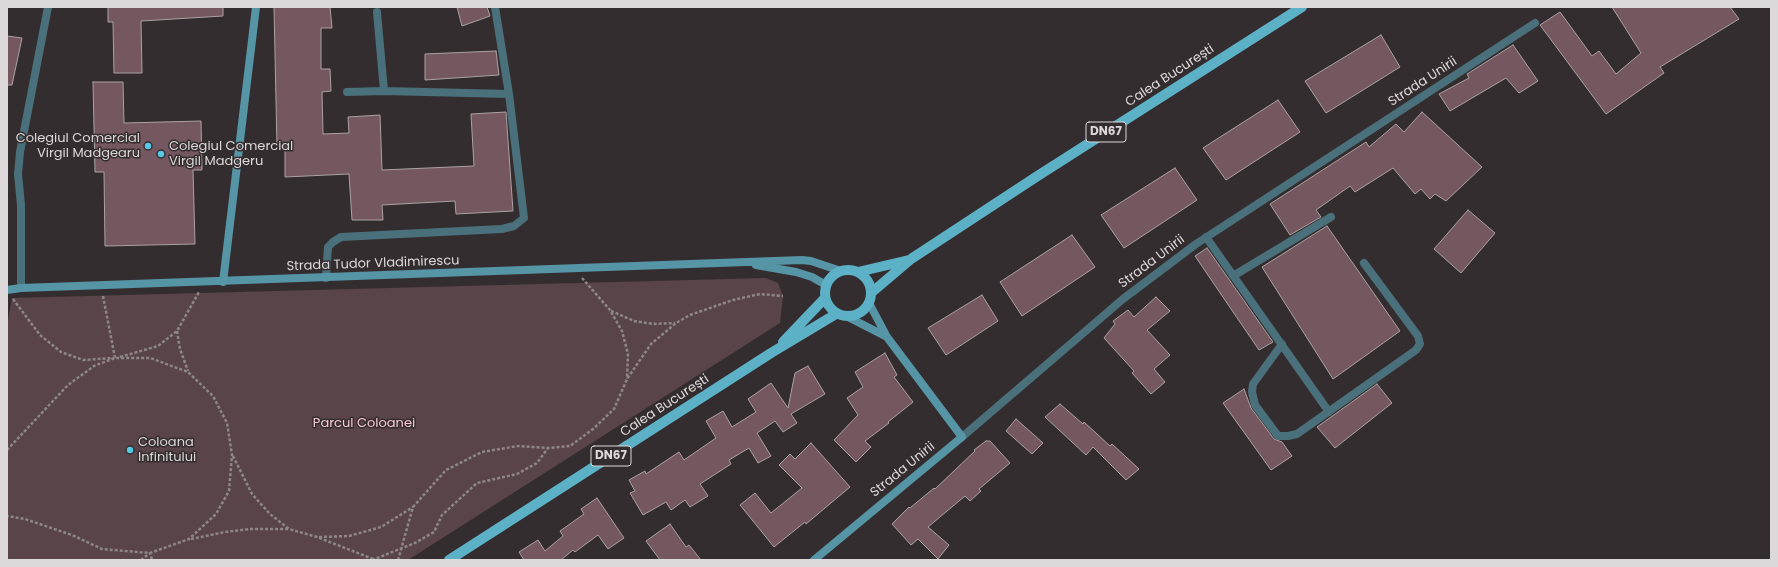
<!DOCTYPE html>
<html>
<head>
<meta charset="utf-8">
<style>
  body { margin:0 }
  #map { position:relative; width:1778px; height:567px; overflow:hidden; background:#342d2f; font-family:Poppins,sans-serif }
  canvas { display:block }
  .frame { position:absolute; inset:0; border:8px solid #ddd8d9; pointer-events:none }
</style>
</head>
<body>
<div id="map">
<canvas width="1778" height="567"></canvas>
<div class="frame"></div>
</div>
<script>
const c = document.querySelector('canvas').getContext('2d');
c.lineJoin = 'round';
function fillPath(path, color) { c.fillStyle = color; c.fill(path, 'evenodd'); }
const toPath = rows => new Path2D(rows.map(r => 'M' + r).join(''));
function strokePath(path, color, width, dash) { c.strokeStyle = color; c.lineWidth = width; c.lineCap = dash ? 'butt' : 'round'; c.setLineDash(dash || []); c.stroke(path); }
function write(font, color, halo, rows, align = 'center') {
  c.font = font + ' Poppins,sans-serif'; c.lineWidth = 3; c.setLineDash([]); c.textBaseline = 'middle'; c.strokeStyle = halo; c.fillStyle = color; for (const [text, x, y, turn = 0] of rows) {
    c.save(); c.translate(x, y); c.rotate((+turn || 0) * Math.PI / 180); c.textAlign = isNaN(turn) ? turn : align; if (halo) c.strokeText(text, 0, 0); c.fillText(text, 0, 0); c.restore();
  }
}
const green = toPath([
  [766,278,778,283,783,296,780,323,408,560,7,560,7,326,12,298]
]);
const building = toPath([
  [108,7,223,7,223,16,141,21,142,73,114,73,113,22,108,22,108,7],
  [274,7,330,7,332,28,321,28,321,69,330,69,331,91,322,92,323,134,349,133,348,117,380,115,382,170,474,166,471,114,506,112,513,211,456,214,455,201,382,205,383,220,352,220,349,174,285,177,285,148,277,148,274,7],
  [457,7,487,7,490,16,462,26,457,7],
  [1612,7,1730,7,1739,19,1660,67,1664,73,1606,114,1540,25,1560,12,1592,56,1599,51,1616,74,1641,53,1612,7],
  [1381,35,1400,67,1326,113,1305,81,1381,35],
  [7,36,22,38,12,85,7,85,7,36],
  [1513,45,1538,81,1519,93,1506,78,1450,111,1439,94,1469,78,1467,74,1513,45],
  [496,51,499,75,425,80,425,54,496,51],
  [93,82,123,82,124,123,201,121,202,170,193,170,195,244,105,246,104,172,95,172,93,82],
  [1278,100,1300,132,1226,180,1203,148,1278,100],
  [1422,112,1482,167,1446,201,1435,194,1430,199,1421,189,1415,194,1393,168,1355,192,1350,186,1316,210,1321,217,1290,235,1270,204,1366,142,1369,147,1396,124,1404,132,1422,112],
  [1175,168,1197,200,1124,248,1101,215,1175,168],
  [1468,210,1495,233,1461,273,1434,249,1468,210],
  [1327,226,1400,331,1333,379,1262,267,1327,226],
  [1072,235,1095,267,1022,316,1000,282,1072,235],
  [1207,248,1273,342,1259,350,1195,256,1207,248],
  [982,295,998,321,946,355,928,328,982,295],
  [1156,297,1170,311,1147,330,1170,355,1154,369,1165,382,1151,394,1132,373,1134,371,1104,338,1115,324,1113,321,1128,310,1134,317,1156,297],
  [885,353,897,375,894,377,913,402,888,422,889,423,865,441,871,447,856,462,834,440,858,415,847,398,863,387,855,372,885,353],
  [808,366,825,394,791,414,797,423,783,432,775,421,757,433,771,456,758,463,749,448,729,460,731,464,700,484,708,496,690,507,685,500,671,510,666,502,643,515,630,493,635,491,629,480,645,471,646,474,679,452,684,460,716,438,706,421,723,411,732,427,756,412,748,399,771,383,788,408,795,373,808,366],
  [1377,384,1392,403,1335,448,1317,427,1377,384],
  [1244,389,1251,408,1274,439,1282,442,1292,456,1271,470,1223,403,1244,389],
  [1060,404,1083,424,1084,422,1110,446,1112,444,1139,469,1126,480,1093,447,1086,455,1045,417,1060,404],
  [1016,419,1043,443,1032,454,1006,431,1016,419],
  [986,441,990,441,1010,463,979,489,981,491,970,501,965,496,928,527,949,545,938,559,918,539,911,545,892,524,909,507,910,508,934,488,935,489,975,451,974,450,986,441],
  [811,443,850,487,806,524,805,522,774,547,740,505,755,493,771,513,802,488,779,465,790,454,795,459,811,443],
  [597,498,624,538,608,549,598,535,575,552,573,550,561,560,524,560,519,552,538,540,545,551,563,536,560,531,584,514,581,509,597,498],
  [670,524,686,547,689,545,701,560,660,560,646,541,670,524]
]);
const path = toPath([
  [582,278,610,310,622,331,628,354,627,379],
  [103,296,115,358],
  [13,299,40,335,61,352,83,360,113,358],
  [611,311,634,321,653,324,675,323],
  [177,331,180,349,188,371],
  [120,357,158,346,177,331,199,292],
  [7,450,68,385,94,366,115,358,150,358,188,372,213,396,227,423,232,455,229,491,216,514,189,539,150,553,102,549,72,535,25,519,7,516],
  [233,456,252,494,270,514,289,529,317,537,373,559],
  [319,537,349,536,381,527,413,507],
  [191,539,225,532,250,529,289,529],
  [141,560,150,553,152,560],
  [372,560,415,543,434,532,442,515,477,483,517,474,537,463,548,448],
  [398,560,413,507,446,470,482,452,518,446,548,448,570,446,593,429,614,409,627,379,651,344,676,323,690,315,733,300,760,294,783,296]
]);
const service = toPath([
  [377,12,384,91],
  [347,92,384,91,509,94],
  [1206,237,1329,412],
  [1233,276,1331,217],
  [326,278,328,247,333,242,341,237,502,229,514,226,524,218,509,94,495,7],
  [1282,344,1253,384,1252,392,1255,405,1278,436,1288,436,1297,434,1416,350,1420,344,1418,336,1364,263]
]);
const minor = toPath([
  [21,288,21,205,18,174,20,152,48,7],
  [962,437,1123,299,1196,244,1535,23]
]);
const secondary = toPath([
  [756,265,796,272,812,277,826,285],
  [223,282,256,7],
  [7,290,21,288,802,260,811,261,841,271],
  [848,317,887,337],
  [814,560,962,437,887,337,869,303]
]);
const primary = toPath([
  '825 293a23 23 0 1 1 46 0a23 23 0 1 1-46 0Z',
  [858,272,909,260],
  [871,293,911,259,1036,177,1302,7],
  [783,342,825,298],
  [449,560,771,353,836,314]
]);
const markers = [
  [148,146,4,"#59c8e4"],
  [161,154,4,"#59c8e4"],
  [130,450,4,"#59c8e4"]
];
const shields = [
  [1106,132,40],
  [611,456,40]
];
const shieldNames = [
  ["DN67",1106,132],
  ["DN67",611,456]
];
const streetNames = [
  ["Calea București",1170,76,-33],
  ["Strada Unirii",1423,82,-33],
  ["Strada Unirii",1152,262,-37],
  ["Strada Tudor Vladimirescu",373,264,-2],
  ["Calea București",665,406,-33],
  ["Strada Unirii",903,470,-39]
];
const poiNames = [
  ["Colegiul Comercial",140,139,"right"],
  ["Virgil Madgearu",140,154,"right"],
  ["Colegiul Comercial",169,147],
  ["Virgil Madgeru",169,162],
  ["Coloana",138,443],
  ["Infinitului",138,458]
];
const parkNames = [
  ["Parcul Coloanei",364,424]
];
fillPath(green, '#59444a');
fillPath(building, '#75575f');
strokePath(building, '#aba2a4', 1);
strokePath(path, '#8d8788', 2.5, [3, 2]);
strokePath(service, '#4a707b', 8);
strokePath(minor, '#4a707b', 8);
strokePath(secondary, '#5695a6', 8);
strokePath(primary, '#5db1c7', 10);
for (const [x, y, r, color] of markers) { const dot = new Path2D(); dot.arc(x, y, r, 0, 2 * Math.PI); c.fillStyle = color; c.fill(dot); strokePath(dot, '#342d2f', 1.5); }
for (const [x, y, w] of shields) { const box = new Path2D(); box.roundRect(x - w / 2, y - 10, w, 20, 3); c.fillStyle = '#342d2f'; c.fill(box); strokePath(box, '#ddd8d9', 1); }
write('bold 12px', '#ddd8d9', null, shieldNames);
write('13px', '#ddd8d9', '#342d2f', streetNames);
write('13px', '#ddd8d9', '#342d2f', poiNames, 'left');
write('13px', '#fac9d6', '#342d2f', parkNames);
</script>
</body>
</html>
